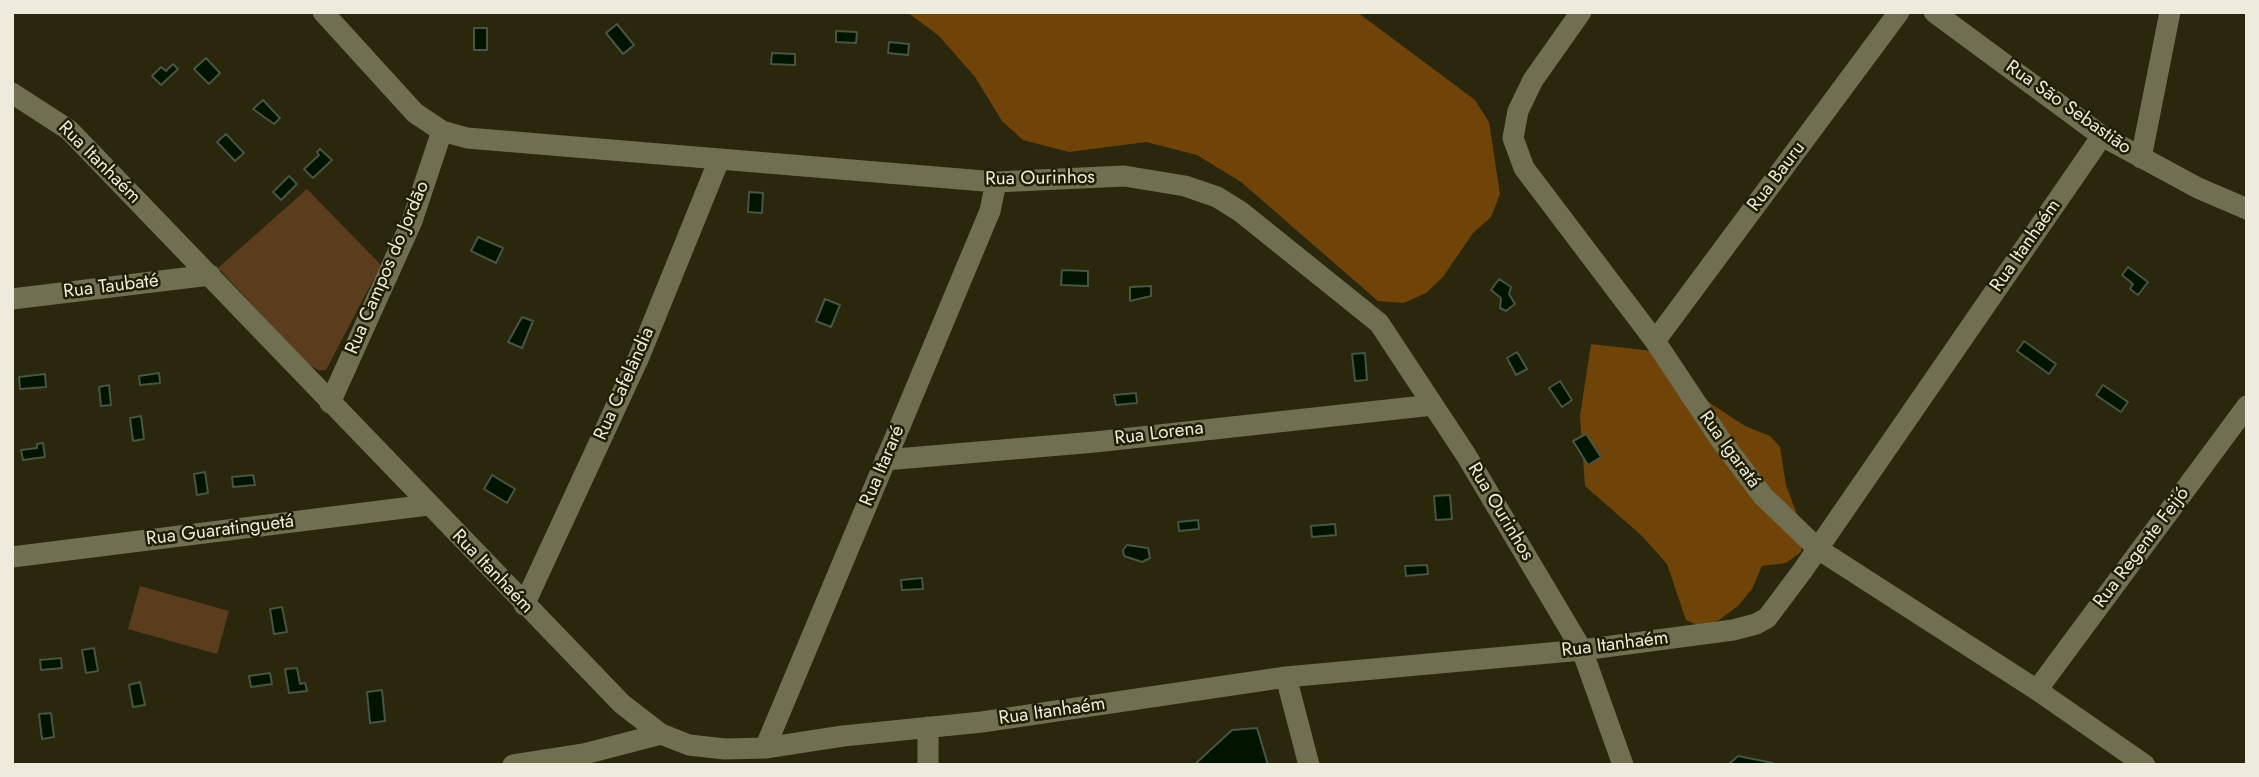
<!DOCTYPE html>
<html>
<head>
<meta charset="utf-8">
<style>
  body { margin:0 }
  #map { position:relative; width:2259px; height:777px; overflow:hidden; background:#2a270c; font-family:Jost,sans-serif }
  canvas { display:block }
  .frame { position:absolute; inset:0; border:14px solid #edecdc; pointer-events:none }
</style>
</head>
<body>
<div id="map">
<canvas width="2259" height="777"></canvas>
<div class="frame"></div>
</div>
<script>
const c = document.querySelector('canvas').getContext('2d');
c.lineJoin = 'round';
function fillPath(path, color) { c.fillStyle = color; c.fill(path, 'evenodd'); }
const toPath = rows => new Path2D(rows.map(r => 'M' + r).join(''));
function strokePath(path, color, width, dash) { c.strokeStyle = color; c.lineWidth = width; c.lineCap = dash ? 'butt' : 'round'; c.setLineDash(dash || []); c.stroke(path); }
function write(font, color, halo, rows, align = 'center') {
  c.font = font + ' Jost,sans-serif'; c.lineWidth = 5; c.setLineDash([]); c.textBaseline = 'middle'; c.strokeStyle = halo; c.fillStyle = color; for (const [text, x, y, turn = 0] of rows) {
    c.save(); c.translate(x, y); c.rotate((+turn || 0) * Math.PI / 180); c.textAlign = isNaN(turn) ? turn : align; if (halo) c.strokeText(text, 0, 0); c.fillText(text, 0, 0); c.restore();
  }
}
const green = toPath([
  [307,189,381,265,326,370,318,370,306,362,218,268],
  [140,586,229,611,217,654,128,629]
]);
const forest = toPath([
  [907,12,1357,12,1475,100,1489,122,1500,194,1491,217,1473,233,1443,277,1426,293,1404,303,1378,301,1241,182,1197,155,1146,142,1069,152,1023,140,1002,121,975,77,939,36],
  [1591,344,1661,352,1710,403,1745,426,1770,436,1780,447,1786,485,1804,533,1801,552,1786,563,1762,566,1752,589,1738,606,1719,620,1701,627,1686,620,1667,564,1641,535,1585,486,1580,416]
]);
const water = toPath([
  [617,24,634,45,623,54,606,33,617,24],
  [474,28,487,28,487,50,474,50,474,28],
  [836,31,857,32,856,43,836,42,836,31],
  [889,42,909,44,908,55,888,53,889,42],
  [772,53,795,54,795,65,771,64,772,53],
  [206,58,220,73,209,84,194,69,206,58],
  [173,64,178,69,161,85,152,76,161,67,166,71,173,64],
  [263,100,280,118,274,124,253,109,263,100],
  [226,134,244,153,235,161,217,142,226,134],
  [320,149,332,160,313,178,304,169,319,155,317,152,320,149],
  [289,176,297,184,281,200,273,192,289,176],
  [749,192,763,193,762,213,748,212,749,192],
  [478,237,503,248,496,263,471,251,478,237],
  [2128,267,2148,282,2138,295,2130,289,2133,284,2122,275,2128,267],
  [1062,270,1088,271,1088,286,1061,285,1062,270],
  [1499,279,1511,287,1509,294,1515,304,1506,311,1500,308,1501,298,1491,290,1499,279],
  [1151,286,1151,296,1130,301,1130,287,1151,286],
  [825,299,840,305,831,327,816,321,825,299],
  [522,317,533,321,522,348,508,342,522,317],
  [2024,341,2056,364,2049,374,2017,351,2024,341],
  [1517,352,1527,369,1516,375,1507,358,1517,352],
  [1365,353,1367,380,1355,381,1352,354,1365,353],
  [159,373,160,383,140,385,139,376,159,373],
  [45,374,46,387,20,389,19,377,45,374],
  [1560,381,1572,400,1562,407,1549,388,1560,381],
  [109,385,111,405,101,406,99,387,109,385],
  [2103,385,2128,402,2121,412,2096,395,2103,385],
  [1136,393,1137,403,1116,405,1114,395,1136,393],
  [141,416,144,439,133,441,130,418,141,416],
  [1586,434,1601,457,1588,465,1573,441,1586,434],
  [43,443,45,457,23,460,21,450,37,448,37,444,43,443],
  [205,472,208,493,197,495,194,474,205,472],
  [253,475,255,485,233,487,232,477,253,475],
  [492,475,515,489,507,503,484,489,492,475],
  [1450,495,1452,519,1436,520,1434,496,1450,495],
  [1198,520,1199,529,1179,531,1178,522,1198,520],
  [1335,524,1336,535,1312,537,1311,526,1335,524],
  [1127,545,1148,548,1150,558,1142,562,1124,556,1123,550,1127,545],
  [1427,565,1428,574,1406,576,1405,566,1427,565],
  [922,578,923,589,902,590,901,580,922,578],
  [282,607,287,632,274,634,270,609,282,607],
  [94,648,98,671,86,673,82,650,94,648],
  [61,658,62,668,41,670,40,660,61,658],
  [297,668,300,684,305,683,307,691,289,693,285,669,297,668],
  [270,673,272,684,251,687,249,676,270,673],
  [140,682,145,705,133,707,129,685,140,682],
  [382,690,385,721,370,723,367,692,382,690],
  [51,713,54,737,42,739,39,714,51,713],
  [1257,728,1268,765,1194,765,1232,730,1257,728],
  [1738,756,1773,763,1776,765,1728,765,1738,756]
]);
const street = toPath([
  [323,12,415,113,442,131,467,138,996,182,1124,176,1185,186,1217,197,1241,212,1379,323,1466,455,1582,650,1623,765],
  [1581,12,1533,80,1518,111,1513,138,1524,168,1655,341,1720,439,1763,496,1818,549,2037,690,2145,765],
  [1934,12,2102,136,2198,188,2247,209],
  [12,93,69,130,622,704,661,734,689,745,725,749,765,748,843,736,982,722,1286,677,1582,650,1733,630,1756,624,1767,618,1803,570,2102,136],
  [2141,158,2170,12],
  [12,299,210,275],
  [1655,341,1899,12],
  [330,403,412,221,442,131],
  [885,460,1095,442,1433,405],
  [12,557,428,505],
  [524,605,639,357,719,160],
  [1286,677,1309,765],
  [2037,690,2247,406],
  [928,727,928,765],
  [765,748,990,211,996,182],
  [513,765,584,754,661,734]
]);
const streetNames = [
  ["Rua São Sebastião",2068,108,35],
  ["Rua Itanhaém",99,163,45],
  ["Rua Bauru",1777,177,-53],
  ["Rua Ourinhos",1040,179,-1],
  ["Rua Itanhaém",2026,246,-55],
  ["Rua Campos do Jordão",388,268,-67],
  ["Rua Taubaté",111,287,-7],
  ["Rua Cafelândia",625,384,-66],
  ["Rua Lorena",1159,434,-7],
  ["Rua Igaratá",1729,450,54],
  ["Rua Itararé",883,466,-67],
  ["Rua Ourinhos",1500,512,59],
  ["Rua Guaratinguetá",220,531,-7],
  ["Rua Regente Feijó",2142,548,-53],
  ["Rua Itanhaém",492,572,46],
  ["Rua Itanhaém",1615,645,-7],
  ["Rua Itanhaém",1052,712,-8]
];
fillPath(green, '#5b3d1d');
fillPath(forest, '#704309');
fillPath(water, '#001400');
strokePath(water, '#475542', 2);
strokePath(street, '#716f51', 21);
write('19px', '#edecdc', '#201e03', streetNames);
</script>
</body>
</html>
